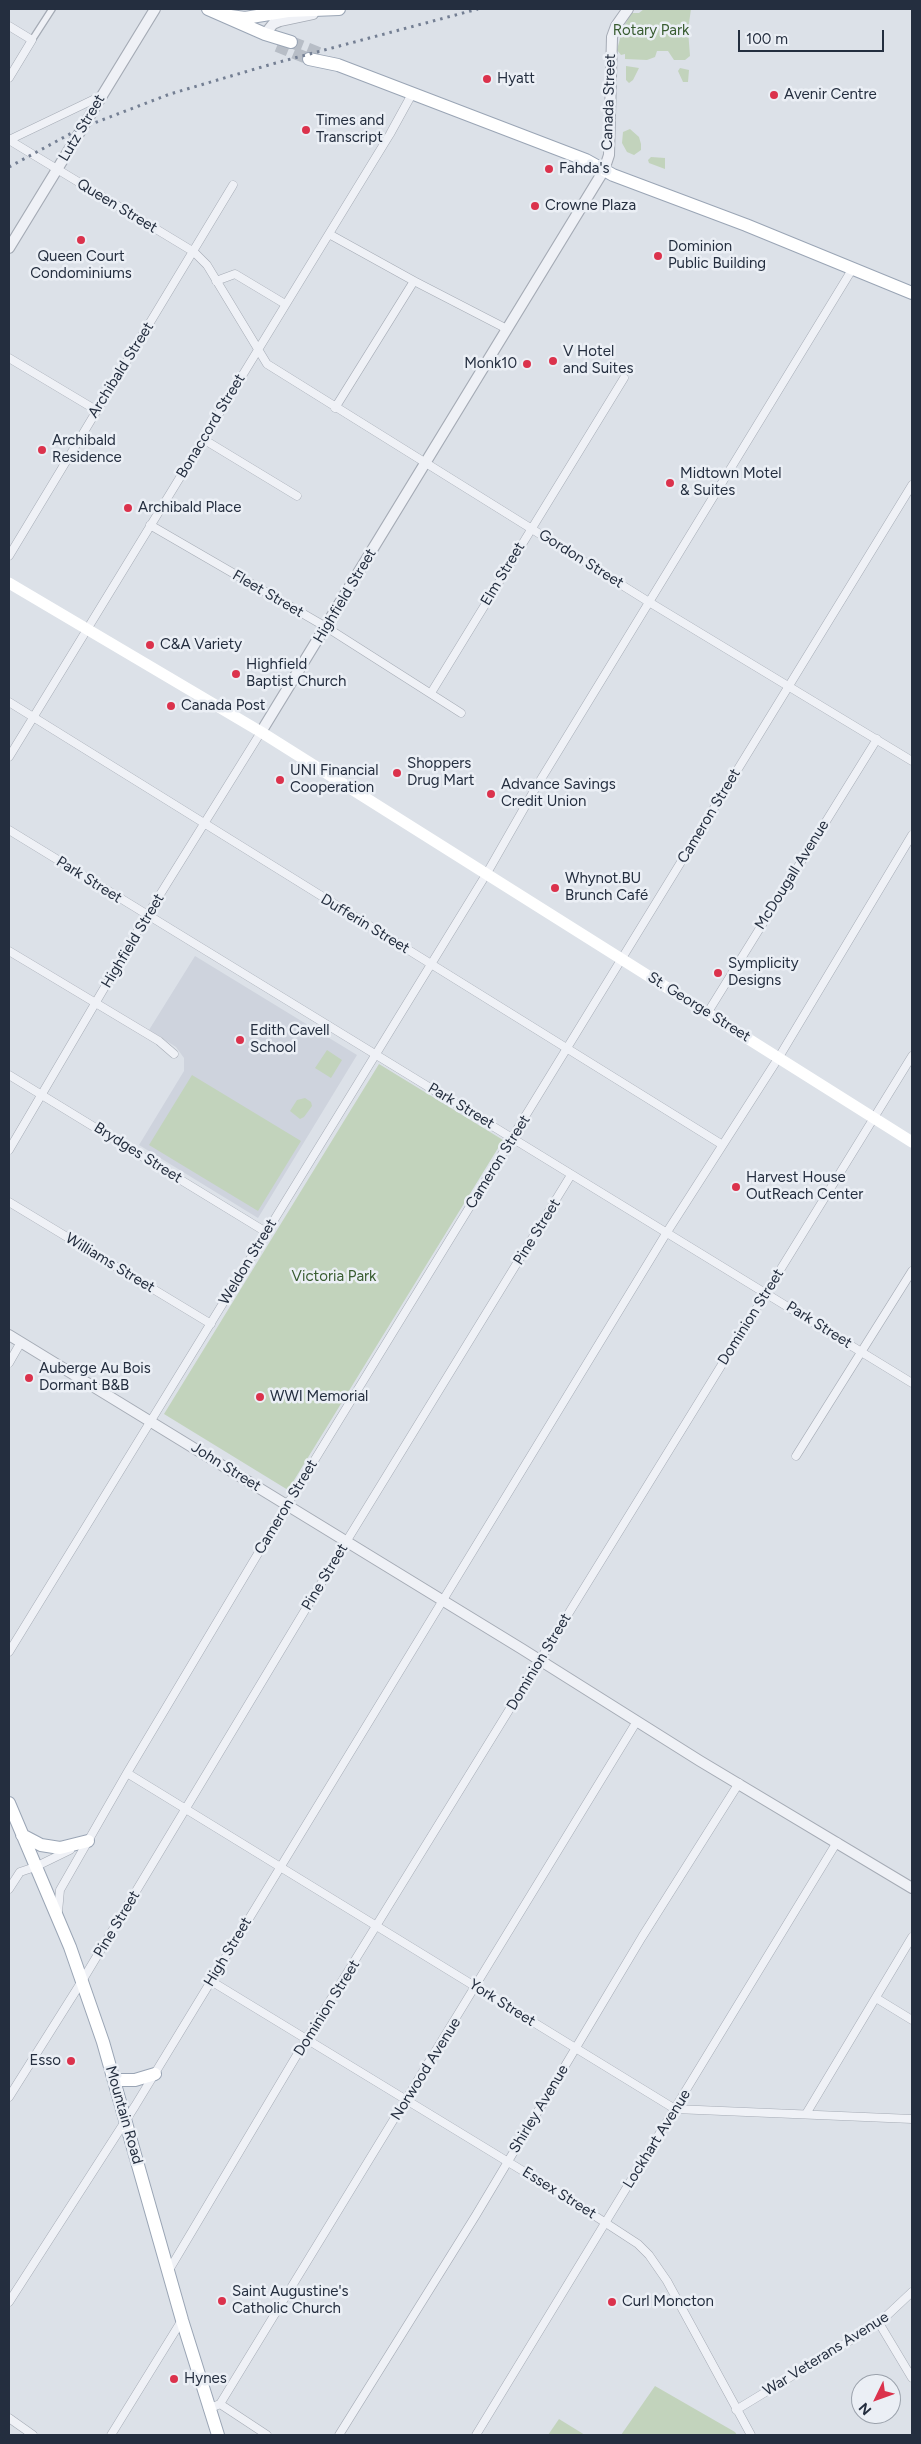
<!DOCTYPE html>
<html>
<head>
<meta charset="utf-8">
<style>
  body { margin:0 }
  #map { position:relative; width:921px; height:2444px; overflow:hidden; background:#dce1e8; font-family:Figtree,sans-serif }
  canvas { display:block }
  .frame { position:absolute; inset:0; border:10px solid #242e3f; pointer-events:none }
  .north { position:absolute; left:851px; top:2374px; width:50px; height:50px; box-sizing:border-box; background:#ebeff5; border:1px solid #9ba2ac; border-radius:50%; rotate:228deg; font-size:14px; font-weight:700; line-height:20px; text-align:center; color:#242e3f }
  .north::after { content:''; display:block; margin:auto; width:18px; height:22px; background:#db324c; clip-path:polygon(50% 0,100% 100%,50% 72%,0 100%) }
  .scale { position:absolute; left:738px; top:30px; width:146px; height:22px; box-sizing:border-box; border:2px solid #242e3f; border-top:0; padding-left:6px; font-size:15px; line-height:18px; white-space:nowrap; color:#242e3f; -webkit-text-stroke:4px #ebeff5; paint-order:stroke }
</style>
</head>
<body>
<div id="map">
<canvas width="921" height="2444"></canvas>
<div class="frame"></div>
<div class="north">N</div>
<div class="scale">100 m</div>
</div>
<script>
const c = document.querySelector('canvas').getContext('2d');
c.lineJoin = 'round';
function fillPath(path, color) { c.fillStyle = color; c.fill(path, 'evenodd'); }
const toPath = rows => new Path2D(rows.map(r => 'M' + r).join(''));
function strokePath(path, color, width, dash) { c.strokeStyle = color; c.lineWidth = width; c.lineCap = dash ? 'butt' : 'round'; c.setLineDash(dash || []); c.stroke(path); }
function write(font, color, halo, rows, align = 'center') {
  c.font = font + ' Figtree,sans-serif'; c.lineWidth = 5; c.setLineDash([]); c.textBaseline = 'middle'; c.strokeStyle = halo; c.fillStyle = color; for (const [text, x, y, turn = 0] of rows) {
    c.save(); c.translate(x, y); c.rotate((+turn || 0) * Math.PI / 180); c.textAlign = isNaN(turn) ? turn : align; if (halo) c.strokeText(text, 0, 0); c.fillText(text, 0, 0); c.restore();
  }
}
const built = toPath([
  [195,956,357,1055,258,1218,139,1145,184,1071,184,1058,176,1047,149,1030]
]);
const green = toPath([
  [644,9,691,9,688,30,690,56,685,60,674,60,668,51,657,51,655,57,647,60,625,59,625,54,621,55,617,50,623,27,632,13,639,13],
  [626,66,639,68,633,80,629,83,626,80],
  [680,68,689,70,688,82,683,82,678,71],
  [630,129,639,137,641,144,641,150,634,155,627,152,622,143,623,132],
  [651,157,665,158,665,169,649,163,648,160],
  [327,1050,342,1060,331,1078,315,1068],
  [379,1064,503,1140,288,1490,164,1414],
  [192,1075,301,1141,258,1211,149,1145],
  [305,1098,311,1102,312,1106,304,1117,300,1119,290,1111,297,1100],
  [655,2386,735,2432,737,2435,621,2435],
  [559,2419,585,2435,548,2435]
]);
const primaryTunnel = toPath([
  [291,42,324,55],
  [277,46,309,59]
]);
const pedestrian = toPath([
  [32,40,52,9]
]);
const minor = toPath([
  [9,26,32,40,9,78],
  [9,140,194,252,207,265,267,364,649,602,912,761],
  [9,140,101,96],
  [329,234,414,281,507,329],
  [216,281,235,274,285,304],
  [9,358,96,410],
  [335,408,414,281],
  [203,439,297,496],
  [150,525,326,627,461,713],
  [9,556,233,185],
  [431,693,624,378],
  [9,702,721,1144],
  [9,757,390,134,412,94],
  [9,830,912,1383],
  [9,951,159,1041,174,1054],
  [708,1012,877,739],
  [9,1075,266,1232],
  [9,1150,143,922,261,732],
  [9,1202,211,1324],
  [9,1363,21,1342],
  [796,1456,912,1271],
  [9,1652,487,873,535,789,853,268],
  [127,1773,675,2109,912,2119],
  [9,1889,20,1872,35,1867,70,1850],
  [58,1912,60,1890,127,1773,287,1505,912,485],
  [211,1981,569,2199,638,2244,649,2255,667,2281,751,2435],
  [876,1998,912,2020],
  [9,2097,82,1981,346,1542,571,1175],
  [806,2114,912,1937],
  [169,2270,307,2038,912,1056],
  [9,2302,135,2106,667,1232,779,1057,912,835],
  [879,2323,912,2378],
  [220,2404,267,2435],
  [208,2409,220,2404,637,1721],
  [736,2410,879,2323,912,2292],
  [9,2418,33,2435],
  [111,2435,182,2320],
  [339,2435,476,2215,642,1937,739,1783],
  [476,2435,837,1842]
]);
const tertiary = toPath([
  [265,34,273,24,280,21,313,14],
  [9,248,155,9],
  [261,732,604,170,609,155,612,37,616,26,628,9],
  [9,1335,522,1649,700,1761,912,1888]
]);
const secondary = toPath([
  [9,583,261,732,912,1142]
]);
const primary = toPath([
  [208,9,265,34,291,42],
  [223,15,245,18,288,11,339,9],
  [309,59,338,65,586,160,613,175,746,225,912,293],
  [9,1803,70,1947,103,2042,182,2320,218,2435],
  [22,1835,41,1845,60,1848,88,1841],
  [114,2080,135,2080,155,2074]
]);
const rail = toPath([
  [9,167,81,128,170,94,272,64,478,9]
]);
const markers = [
  [487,79,5,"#db324c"],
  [774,95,5,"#db324c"],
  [306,130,5,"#db324c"],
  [549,169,5,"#db324c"],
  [535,206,5,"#db324c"],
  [81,240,5,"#db324c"],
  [658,256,5,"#db324c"],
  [553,361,5,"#db324c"],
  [527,364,5,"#db324c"],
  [42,450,5,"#db324c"],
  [670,483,5,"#db324c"],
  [128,508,5,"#db324c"],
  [150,645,5,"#db324c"],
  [236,674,5,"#db324c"],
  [171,706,5,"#db324c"],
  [397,773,5,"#db324c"],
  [280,780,5,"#db324c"],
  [491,794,5,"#db324c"],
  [555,888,5,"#db324c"],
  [718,973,5,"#db324c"],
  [240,1040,5,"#db324c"],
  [736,1187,5,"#db324c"],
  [29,1378,5,"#db324c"],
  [260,1397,5,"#db324c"],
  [71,2061,5,"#db324c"],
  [222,2301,5,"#db324c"],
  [612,2302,5,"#db324c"],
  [174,2379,5,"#db324c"]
];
const parkNames = [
  ["Rotary Park",651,31],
  ["Victoria Park",334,1277]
];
const poiNames = [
  ["Hyatt",497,79],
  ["Avenir Centre",784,95],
  ["Times and",316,121],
  ["Transcript",316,138],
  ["Fahda's",559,169],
  ["Crowne Plaza",545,206],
  ["Dominion",668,247],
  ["Public Building",668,264],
  ["Queen Court",81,257,"center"],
  ["Condominiums",81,274,"center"],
  ["V Hotel",563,352],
  ["and Suites",563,369],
  ["Monk10",517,364,"right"],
  ["Archibald",52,441],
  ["Residence",52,458],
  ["Midtown Motel",680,474],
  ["& Suites",680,491],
  ["Archibald Place",138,508],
  ["C&A Variety",160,645],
  ["Highfield",246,665],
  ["Baptist Church",246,682],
  ["Canada Post",181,706],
  ["Shoppers",407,764],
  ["Drug Mart",407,781],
  ["UNI Financial",290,771],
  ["Cooperation",290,788],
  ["Advance Savings",501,785],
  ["Credit Union",501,802],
  ["Whynot.BU",565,879],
  ["Brunch Café",565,896],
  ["Symplicity",728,964],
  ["Designs",728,981],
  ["Edith Cavell",250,1031],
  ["School",250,1048],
  ["Harvest House",746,1178],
  ["OutReach Center",746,1195],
  ["Auberge Au Bois",39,1369],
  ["Dormant B&B",39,1386],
  ["WWI Memorial",270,1397],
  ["Esso",61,2061,"right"],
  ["Saint Augustine's",232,2292],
  ["Catholic Church",232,2309],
  ["Curl Moncton",622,2302],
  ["Hynes",184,2379]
];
const streetNames = [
  ["Canada Street",609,102,-88],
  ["Lutz Street",82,128,-59],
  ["Queen Street",117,206,31],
  ["Archibald Street",121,370,-58],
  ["Bonaccord Street",211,426,-59],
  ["Gordon Street",581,559,32],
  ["Elm Street",503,574,-59],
  ["Fleet Street",268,594,30],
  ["Highfield Street",345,596,-59],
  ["Cameron Street",709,816,-59],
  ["McDougall Avenue",792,875,-58],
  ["Park Street",89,880,32],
  ["Dufferin Street",365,924,31],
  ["Highfield Street",133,941,-59],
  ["St. George Street",699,1007,32],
  ["Park Street",461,1106,31],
  ["Brydges Street",138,1153,32],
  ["Cameron Street",498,1162,-58],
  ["Pine Street",537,1232,-58],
  ["Weldon Street",248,1262,-59],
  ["Williams Street",110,1263,31],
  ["Dominion Street",751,1317,-58],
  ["Park Street",819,1325,32],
  ["John Street",226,1467,32],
  ["Cameron Street",286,1507,-59],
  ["Pine Street",325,1577,-59],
  ["Dominion Street",539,1662,-59],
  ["Pine Street",117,1924,-59],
  ["High Street",228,1952,-59],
  ["York Street",502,2003,32],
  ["Dominion Street",327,2008,-58],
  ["Norwood Avenue",426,2069,-58],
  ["Shirley Avenue",539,2109,-59],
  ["Mountain Road",124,2115,74],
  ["Lockhart Avenue",657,2139,-58],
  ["Essex Street",559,2193,32],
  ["War Veterans Avenue",826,2354,-32]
];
fillPath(built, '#ced3dd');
fillPath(green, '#c2d3bc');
strokePath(primaryTunnel, '#b7bdc6', 12, [12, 6]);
strokePath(pedestrian, '#a5abb5', 8);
strokePath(minor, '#a5abb5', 9);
strokePath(tertiary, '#a5abb5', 12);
strokePath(primary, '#9aa5b5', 14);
strokePath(pedestrian, '#eff1f6', 5.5);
strokePath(minor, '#eff1f6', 8);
strokePath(tertiary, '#eff1f6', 10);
strokePath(secondary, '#fff', 11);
strokePath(primary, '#fff', 12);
strokePath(rail, '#747f93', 3, [2.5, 5]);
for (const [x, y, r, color] of markers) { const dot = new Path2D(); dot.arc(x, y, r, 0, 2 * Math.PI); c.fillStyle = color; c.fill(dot); strokePath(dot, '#ebeff5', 2); }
write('15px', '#385c30', '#ebeff5', parkNames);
write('15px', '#242e3f', '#ebeff5', poiNames, 'left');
write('15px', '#242e3f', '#ebeff5', streetNames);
</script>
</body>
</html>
